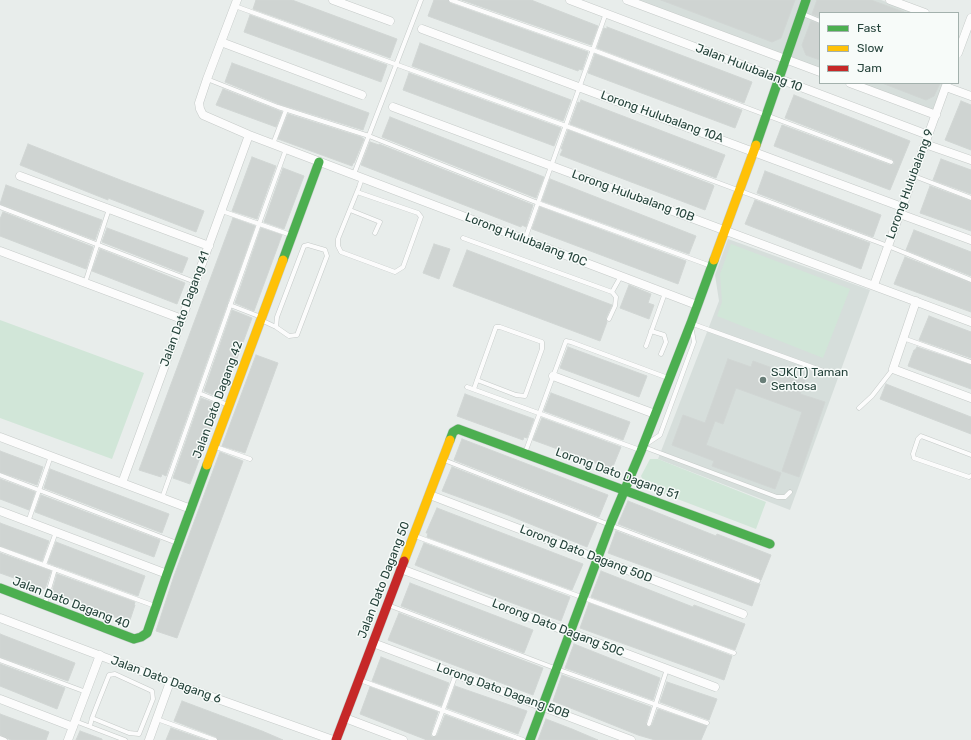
<!DOCTYPE html>
<html>
<head>
<meta charset="utf-8">
<style>
  body { margin:0 }
  #map { position:relative; width:971px; height:740px; overflow:hidden; background:#e8edeb; font-family:Rubik,sans-serif }
  canvas { display:block }
  .legend { position:absolute; left:819px; top:12px; width:140px; height:72px; box-sizing:border-box; background:#f7fbf9; border:1px solid #a3b1ad; margin:0; padding:5px 7px; list-style:none; font-size:12px; color:#24423a }
  .legend li { display:flex; align-items:center; gap:8px; height:20px }
  .legend b { width:20px; border:1px solid #a3b1ad }
</style>
</head>
<body>
<div id="map">
<canvas width="971" height="740"></canvas>
<ul class="legend">
<li><b style="height:5px;background:#4caf50"></b>Fast</li>
<li><b style="height:5px;background:#ffc107"></b>Slow</li>
<li><b style="height:5px;background:#c62828"></b>Jam</li>
</ul>
</div>
<script>
const c = document.querySelector('canvas').getContext('2d');
c.lineJoin = 'round';
function fillPath(path, color) { c.fillStyle = color; c.fill(path, 'evenodd'); }
const toPath = rows => new Path2D(rows.map(r => 'M' + r).join(''));
function strokePath(path, color, width, dash) { c.strokeStyle = color; c.lineWidth = width; c.lineCap = dash ? 'butt' : 'round'; c.setLineDash(dash || []); c.stroke(path); }
function write(font, color, halo, rows, align = 'center') {
  c.font = font + ' Rubik,sans-serif'; c.lineWidth = 3; c.setLineDash([]); c.textBaseline = 'middle'; c.strokeStyle = halo; c.fillStyle = color; for (const [text, x, y, turn = 0] of rows) {
    c.save(); c.translate(x, y); c.rotate((+turn || 0) * Math.PI / 180); c.textAlign = isNaN(turn) ? turn : align; if (halo) c.strokeText(text, 0, 0); c.fillText(text, 0, 0); c.restore();
  }
}
const built = toPath([
  [637,0,881,0,915,13,820,13,820,68],
  [860,83,944,83,934,110],
  [728,239,870,290,790,510,658,459,719,301,715,275]
]);
const green = toPath([
  [731,244,850,289,823,358,717,316,722,302,720,274],
  [0,320,144,373,112,459,0,418],
  [650,459,658,459,766,502,756,529,646,487,641,476]
]);
const building = toPath([
  [256,0,292,0,397,39,390,58,253,9,256,0],
  [434,0,448,0,450,3,588,52,582,70,579,69,578,71,428,16,434,0],
  [462,0,531,0,598,26,591,45,462,0],
  [661,0,795,0,781,38,772,42,661,0],
  [817,0,871,0,904,12,820,13,820,17,812,14,817,0],
  [250,15,387,65,381,82,244,32,250,15],
  [811,21,820,24,820,60,806,55,802,45,811,21],
  [607,27,752,82,744,103,597,48,604,28,607,29,607,27],
  [420,43,571,100,563,121,412,66,420,43],
  [595,54,742,110,735,128,588,73,595,54],
  [232,63,369,113,363,130,279,104,225,82,232,63],
  [409,73,561,128,554,146,403,90,409,73],
  [882,83,940,83,934,96,926,100,882,83],
  [223,89,282,112,276,127,216,105,223,89],
  [794,95,910,141,890,190,774,146,782,125,890,165,894,164,894,161,892,159,785,118,794,95],
  [581,100,725,155,716,178,570,124,578,102,580,103,581,100],
  [961,101,971,105,971,150,945,140,961,101],
  [288,114,361,137,364,139,354,163,353,163,352,166,278,139,288,114],
  [390,117,544,177,536,198,382,137,390,117],
  [568,130,713,185,714,186,705,210,560,155,563,149,561,149,568,130],
  [370,142,379,145,379,144,533,205,526,227,522,225,521,227,361,165,370,142],
  [28,144,123,181,204,211,196,232,108,198,108,200,20,165,28,144],
  [252,157,276,166,257,219,232,211,252,157],
  [941,159,971,170,971,194,933,180,941,159],
  [283,168,304,176,284,229,264,222,283,168],
  [765,171,881,215,873,237,757,193,765,171],
  [550,179,696,236,689,254,542,201,550,179],
  [6,185,102,220,95,240,0,204,6,185],
  [930,186,971,201,971,231,920,213,930,186],
  [755,200,870,243,861,269,745,224,755,200],
  [540,207,686,261,678,284,532,229,540,207],
  [3,212,93,247,86,269,0,236,0,219,3,212],
  [233,218,255,226,166,476,162,474,161,477,139,470,233,218],
  [107,228,188,258,182,273,102,242,107,228],
  [261,228,282,235,254,311,235,303,261,228],
  [914,230,971,252,971,276,906,250,914,230],
  [434,244,450,249,439,279,423,273,434,244],
  [100,249,185,283,177,304,92,271,100,249],
  [467,250,612,305,606,318,607,322,600,341,453,286,467,250],
  [905,257,971,283,971,312,894,284,905,257],
  [629,285,651,294,648,303,654,305,649,319,620,308,629,285],
  [232,310,252,318,222,399,204,391,232,310],
  [929,316,971,332,971,358,919,340,929,316],
  [568,347,647,376,639,397,560,368,568,347],
  [917,347,971,365,971,389,908,366,914,350,915,350,917,347],
  [256,355,278,363,245,453,222,446,256,355],
  [728,359,751,367,753,361,805,380,800,394,825,402,799,477,782,471,802,412,736,388,723,424,715,421,706,445,781,473,775,489,712,466,714,461,672,445,683,415,705,423,728,359],
  [886,384,971,417,971,434,880,399,886,384],
  [551,393,630,422,623,440,544,411,551,393],
  [465,394,534,419,527,438,524,437,523,440,457,416,465,394],
  [201,398,220,405,190,484,173,478,201,398],
  [542,418,621,447,612,469,533,440,542,418],
  [462,439,608,495,599,517,454,460,462,439],
  [0,451,43,467,37,485,0,472,0,451],
  [220,452,243,461,177,638,156,631,174,576,220,452],
  [452,467,597,523,587,547,508,515,442,491,452,467],
  [50,469,169,514,162,533,44,488,50,469],
  [0,479,35,492,29,510,0,499,0,479],
  [41,495,160,540,154,557,35,512,41,495],
  [628,501,716,536,717,534,771,555,761,580,759,578,618,524,628,501],
  [437,508,583,564,572,590,427,537,428,533,426,533,437,508],
  [0,523,49,541,42,561,0,546,0,523],
  [616,531,757,584,760,584,752,606,608,553,616,531],
  [56,542,145,576,138,596,48,563,56,542],
  [424,543,570,597,561,621,477,590,415,565,424,543],
  [0,553,51,571,45,589,0,573,0,553],
  [601,571,693,607,694,605,745,624,735,650,591,597,601,571],
  [57,574,135,602,134,605,135,605,129,623,52,592,57,574],
  [410,583,533,630,524,653,401,606,410,583],
  [589,603,732,656,724,680,580,628,589,603],
  [399,613,543,668,533,695,388,640,399,613],
  [0,634,75,663,68,681,0,657,0,634],
  [574,644,660,678,653,700,565,668,574,644],
  [381,657,449,683,441,706,372,681,381,657],
  [0,664,65,688,57,709,0,686,0,664],
  [562,675,651,707,646,723,648,727,650,727,652,725,658,709,707,726,701,740,655,740,638,735,553,701,562,675],
  [667,682,717,699,709,720,660,702,667,682],
  [455,686,527,711,518,734,447,708,455,686],
  [370,687,438,712,431,733,431,736,433,737,437,735,445,715,513,740,427,740,360,714,370,687],
  [182,701,262,731,283,740,218,740,216,737,174,721,182,701],
  [0,714,49,732,46,740,11,740,0,735,0,714],
  [546,719,572,729,598,740,538,740,546,719],
  [171,728,205,740,166,740,171,728],
  [80,731,102,739,102,740,76,740,80,731]
]);
const lane = toPath([
  [451,0,593,50,891,162],
  [235,6,566,126,888,246,971,280],
  [803,14,820,21],
  [207,79,278,107,369,136,538,203,711,266],
  [273,144,286,110],
  [354,174,421,0],
  [914,176,971,198],
  [357,192,418,213,421,217,403,267,395,272,341,252,338,246,338,239,359,187,362,178],
  [0,207,195,282],
  [350,210,380,222,375,233],
  [222,211,291,235],
  [463,238,612,292,621,276],
  [525,239,606,13],
  [308,245,325,250,327,256,297,335,289,336,276,327,277,317,304,246,308,245],
  [85,283,109,209],
  [230,305,261,317],
  [609,319,615,306,616,297,612,292],
  [263,321,276,327],
  [693,324,826,372],
  [651,331,664,335,666,342,661,354],
  [903,338,971,362],
  [646,346,665,293],
  [467,387,640,450],
  [474,389,477,380,496,327,500,327,542,342,542,349,525,396,516,395,477,380],
  [199,393,228,405],
  [859,408,872,396,893,369],
  [648,443,660,435,694,342,692,331],
  [216,447,250,459],
  [644,447,777,497,785,497,790,492],
  [525,453,566,341,571,342,668,378],
  [971,455,921,436,918,439,913,454,914,458,969,477,971,476],
  [444,460,610,525,758,581],
  [0,475,177,543],
  [162,498,259,224,286,149],
  [28,522,51,456],
  [415,536,734,653],
  [0,549,155,606],
  [44,565,56,532],
  [45,603,55,569],
  [388,605,557,669,707,723],
  [0,660,86,692],
  [360,680,523,740],
  [157,719,215,740],
  [75,721,125,740],
  [649,724,667,669],
  [90,726,92,718,99,700,109,675,115,674,152,691,153,699,139,734,129,733,92,718],
  [434,734,456,674],
  [0,738,5,740]
]);
const street = toPath([
  [237,0,207,79,199,103,200,109,203,115,249,135,697,305],
  [333,0,390,21],
  [570,0,928,135],
  [627,0,820,72],
  [890,0,925,13],
  [422,29,902,207],
  [221,42,362,95],
  [958,53,971,18],
  [850,83,936,115],
  [946,87,971,96],
  [393,107,971,322],
  [925,144,971,160],
  [20,176,209,246],
  [900,214,971,240],
  [0,251,182,319],
  [874,285,947,83],
  [916,301,893,369,971,398],
  [553,376,655,414],
  [0,437,191,509],
  [122,483,249,135],
  [430,495,743,614],
  [0,511,167,574],
  [401,569,715,687],
  [0,618,170,682,333,740],
  [373,643,631,740],
  [0,699,73,727],
  [345,718,403,740],
  [68,740,100,655],
  [149,740,170,682]
]);
const fast = toPath([
  [756,145,806,0],
  [283,260,319,162],
  [450,440,453,432,458,429,770,544],
  [0,588,134,639,141,637,147,633,167,574,207,465],
  [530,740,610,525,641,451,691,323,714,260]
]);
const slow = toPath([
  [714,260,756,145],
  [207,465,283,260],
  [404,561,450,440]
]);
const jam = toPath([
  [336,740,404,561]
]);
const markers = [
  [763,380,4,"#697e78"]
];
const streetNames = [
  ["Jalan Hulubalang 10",749,68,21],
  ["Lorong Hulubalang 10A",662,117,20],
  ["Lorong Hulubalang 9",910,184,-70],
  ["Lorong Hulubalang 10B",633,196,20],
  ["Lorong Hulubalang 10C",526,240,21],
  ["Jalan Dato Dagang 41",185,309,-70],
  ["Jalan Dato Dagang 42",218,400,-70],
  ["Lorong Dato Dagang 51",617,474,20],
  ["Lorong Dato Dagang 50D",586,554,21],
  ["Jalan Dato Dagang 50",384,580,-69],
  ["Jalan Dato Dagang 40",71,603,21],
  ["Lorong Dato Dagang 50C",558,628,21],
  ["Jalan Dato Dagang 6",166,680,20],
  ["Lorong Dato Dagang 50B",503,691,20]
];
const poiNames = [
  ["SJK(T) Taman",771,373],
  ["Sentosa",771,387]
];
fillPath(built, '#d6dedb');
fillPath(green, '#d1e6d8');
fillPath(building, '#cfd4d2');
strokePath(building, '#d1d6d4', 1);
strokePath(lane, '#c5cac8', 5);
strokePath(street, '#c5cac8', 9);
strokePath(fast, '#c3cbc8', 10);
strokePath(slow, '#c3cbc8', 10);
strokePath(jam, '#c3cbc8', 10);
strokePath(lane, '#fcfcfc', 4);
strokePath(street, '#fcfcfc', 8);
strokePath(fast, '#4caf50', 9);
strokePath(slow, '#ffc107', 9);
strokePath(jam, '#c62828', 9);
for (const [x, y, r, color] of markers) { const dot = new Path2D(); dot.arc(x, y, r, 0, 2 * Math.PI); c.fillStyle = color; c.fill(dot); strokePath(dot, '#f7fbf9', 1.5); }
write('12px', '#24423a', '#f7fbf9', streetNames);
write('12px', '#24423a', '#f7fbf9', poiNames, 'left');
</script>
</body>
</html>
